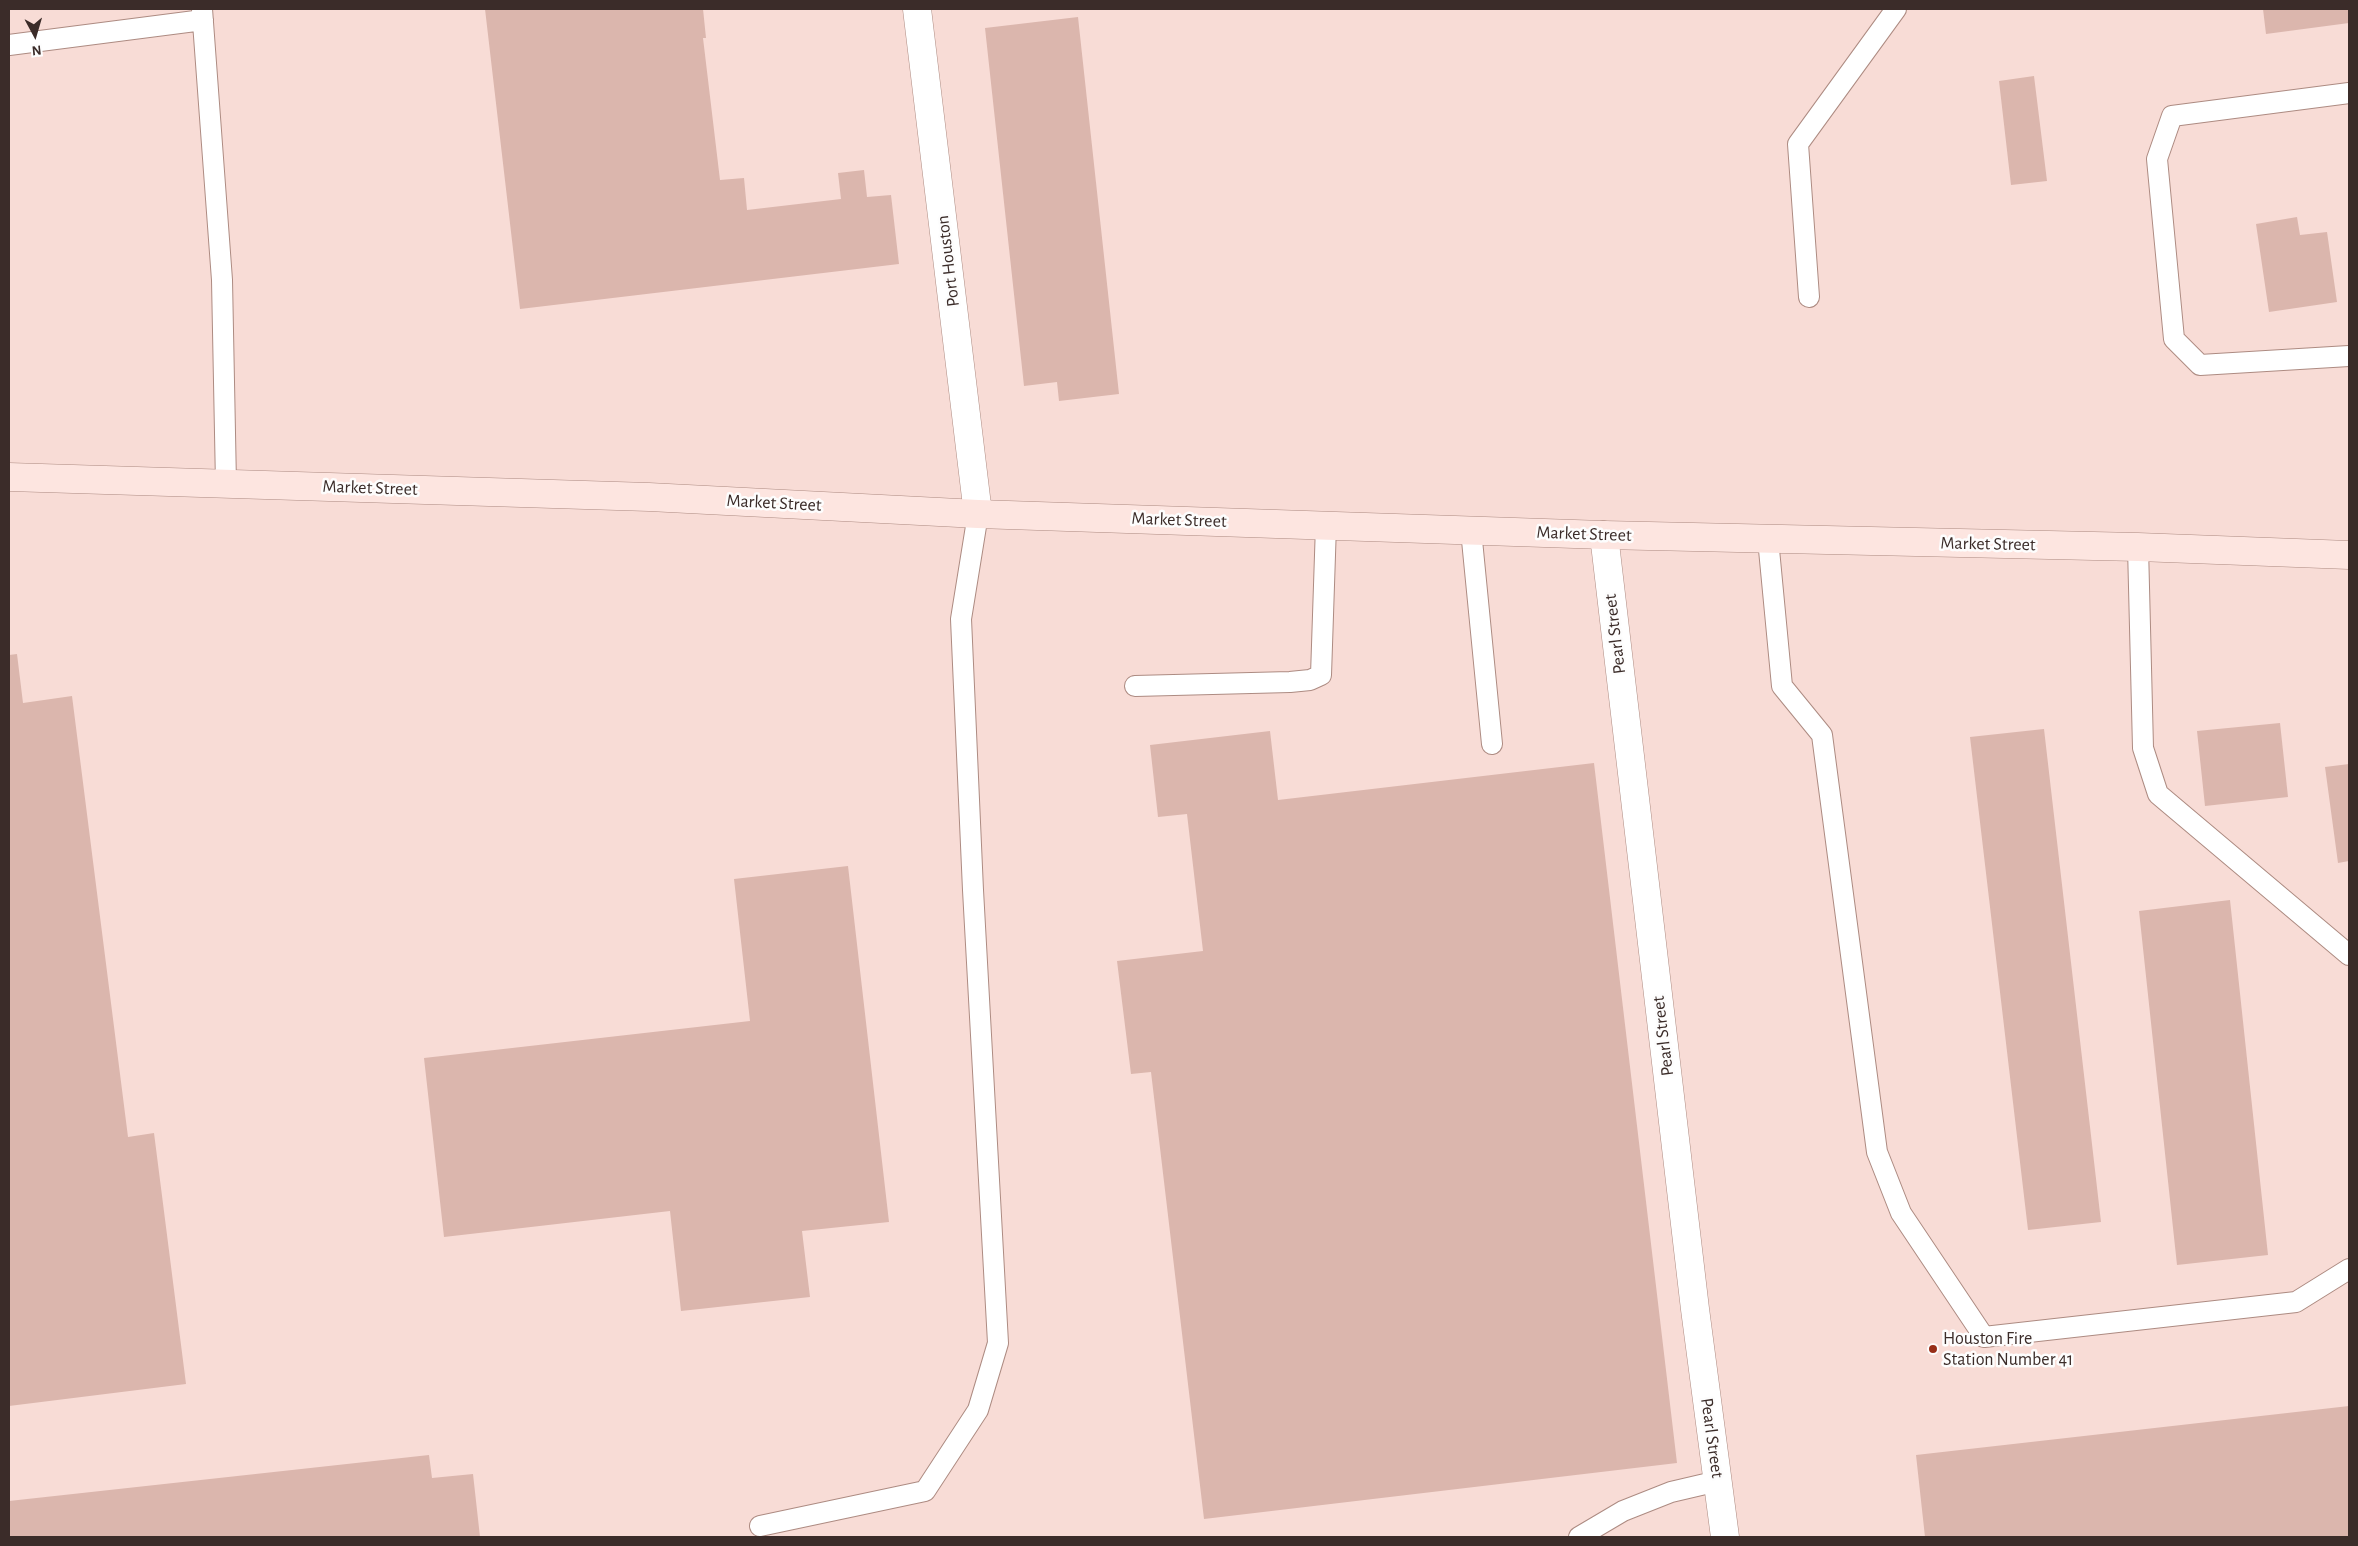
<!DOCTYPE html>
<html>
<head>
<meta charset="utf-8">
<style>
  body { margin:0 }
  #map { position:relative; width:2358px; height:1546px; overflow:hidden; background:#fbece8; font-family:"Alegreya Sans",sans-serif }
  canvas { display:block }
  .frame { position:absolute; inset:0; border:10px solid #3b2c29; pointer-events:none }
  .north { position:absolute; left:10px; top:10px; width:50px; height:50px; -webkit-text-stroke:4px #fdfdfd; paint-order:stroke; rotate:174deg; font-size:14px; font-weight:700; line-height:20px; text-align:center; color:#3b2c29 }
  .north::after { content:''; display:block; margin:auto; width:18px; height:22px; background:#3b2c29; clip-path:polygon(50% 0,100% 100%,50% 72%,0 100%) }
</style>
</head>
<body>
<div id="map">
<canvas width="2358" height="1546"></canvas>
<div class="frame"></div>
<div class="north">N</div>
</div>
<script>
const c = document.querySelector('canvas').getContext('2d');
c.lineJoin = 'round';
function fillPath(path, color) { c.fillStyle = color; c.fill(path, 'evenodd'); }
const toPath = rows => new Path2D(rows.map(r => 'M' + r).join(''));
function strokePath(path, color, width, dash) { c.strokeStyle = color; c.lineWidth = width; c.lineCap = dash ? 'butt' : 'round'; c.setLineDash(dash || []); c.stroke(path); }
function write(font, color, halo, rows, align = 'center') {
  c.font = font + ' "Alegreya Sans",sans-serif'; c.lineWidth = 5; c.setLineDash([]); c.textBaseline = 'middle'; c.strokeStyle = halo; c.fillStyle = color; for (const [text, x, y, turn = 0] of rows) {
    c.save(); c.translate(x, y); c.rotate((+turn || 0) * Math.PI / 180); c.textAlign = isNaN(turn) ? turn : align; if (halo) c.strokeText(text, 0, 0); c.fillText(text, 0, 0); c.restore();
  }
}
const built = toPath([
  [9,9,2349,9,2349,1537,9,1537]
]);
const building = toPath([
  [485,9,703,9,706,38,703,38,720,180,744,178,747,210,841,199,838,173,864,170,867,197,891,195,899,264,520,309],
  [2263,9,2349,9,2349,23,2266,34],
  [1078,17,1119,394,1059,401,1057,382,1024,386,985,28],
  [2034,76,2047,181,2011,185,1999,81],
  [2297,217,2300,235,2327,232,2337,302,2269,312,2256,224],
  [17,654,23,703,72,696,128,1137,154,1133,186,1384,9,1406,9,655],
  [2280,723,2288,797,2205,806,2197,731],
  [2044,729,2101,1222,2028,1230,1970,737],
  [1270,731,1278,800,1594,763,1677,1463,1204,1519,1151,1072,1131,1074,1117,961,1203,951,1187,814,1158,817,1150,745],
  [2349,764,2349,861,2338,863,2325,767],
  [848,866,889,1222,802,1231,810,1297,681,1311,670,1211,444,1237,424,1058,750,1021,734,879],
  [2230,900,2268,1255,2177,1265,2139,911],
  [2349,1406,2349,1537,1925,1537,1916,1455],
  [429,1455,432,1478,473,1474,480,1537,9,1537,9,1501]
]);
const service = toPath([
  [202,9,222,280,226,484],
  [9,45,203,20],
  [2349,93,2172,116,2157,159,2174,339,2200,365,2349,356],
  [1809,297,1798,144,1896,9],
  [1471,530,1492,744],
  [1768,539,1782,686,1822,735,1877,1152,1901,1213,1984,1337,2296,1302,2349,1269],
  [2138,547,2143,748,2158,794,2349,955],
  [1135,686,1290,682,1310,680,1321,675,1326,525],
  [760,1526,925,1491,978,1410,998,1343,973,890,961,619,978,514],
  [1579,1537,1623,1511,1671,1492,1718,1481]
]);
const minor = toPath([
  [917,9,978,514],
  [1604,535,1695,1309,1725,1537]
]);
const secondary = toPath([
  [9,477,649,497,978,514,1604,535,2138,547,2349,555]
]);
const markers = [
  [1933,1349,5,"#972e18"]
];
const streetNames = [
  ["Port Houston",948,261,-97],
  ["Market Street",370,488,2],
  ["Market Street",774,503,3],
  ["Market Street",1179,520,2],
  ["Market Street",1584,534,2],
  ["Market Street",1988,544,1],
  ["Pearl Street",1615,634,-97],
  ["Pearl Street",1663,1036,-97],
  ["Pearl Street",1712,1438,82]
];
const poiNames = [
  ["Houston Fire",1943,1339],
  ["Station Number 41",1943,1360]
];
fillPath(built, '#f8dcd6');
fillPath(building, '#dbb6ad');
strokePath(service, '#ad8b82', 22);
strokePath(minor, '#ad8b82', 29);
strokePath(secondary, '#ad8b82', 29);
strokePath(service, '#fff', 20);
strokePath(minor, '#fff', 28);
strokePath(secondary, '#fde5e0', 28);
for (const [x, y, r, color] of markers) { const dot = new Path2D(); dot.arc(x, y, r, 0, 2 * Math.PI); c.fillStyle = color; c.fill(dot); strokePath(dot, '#fdfdfd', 2); }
write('18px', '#3b2c29', '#fdfdfd', streetNames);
write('18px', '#3b2c29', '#fdfdfd', poiNames, 'left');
</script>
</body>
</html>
